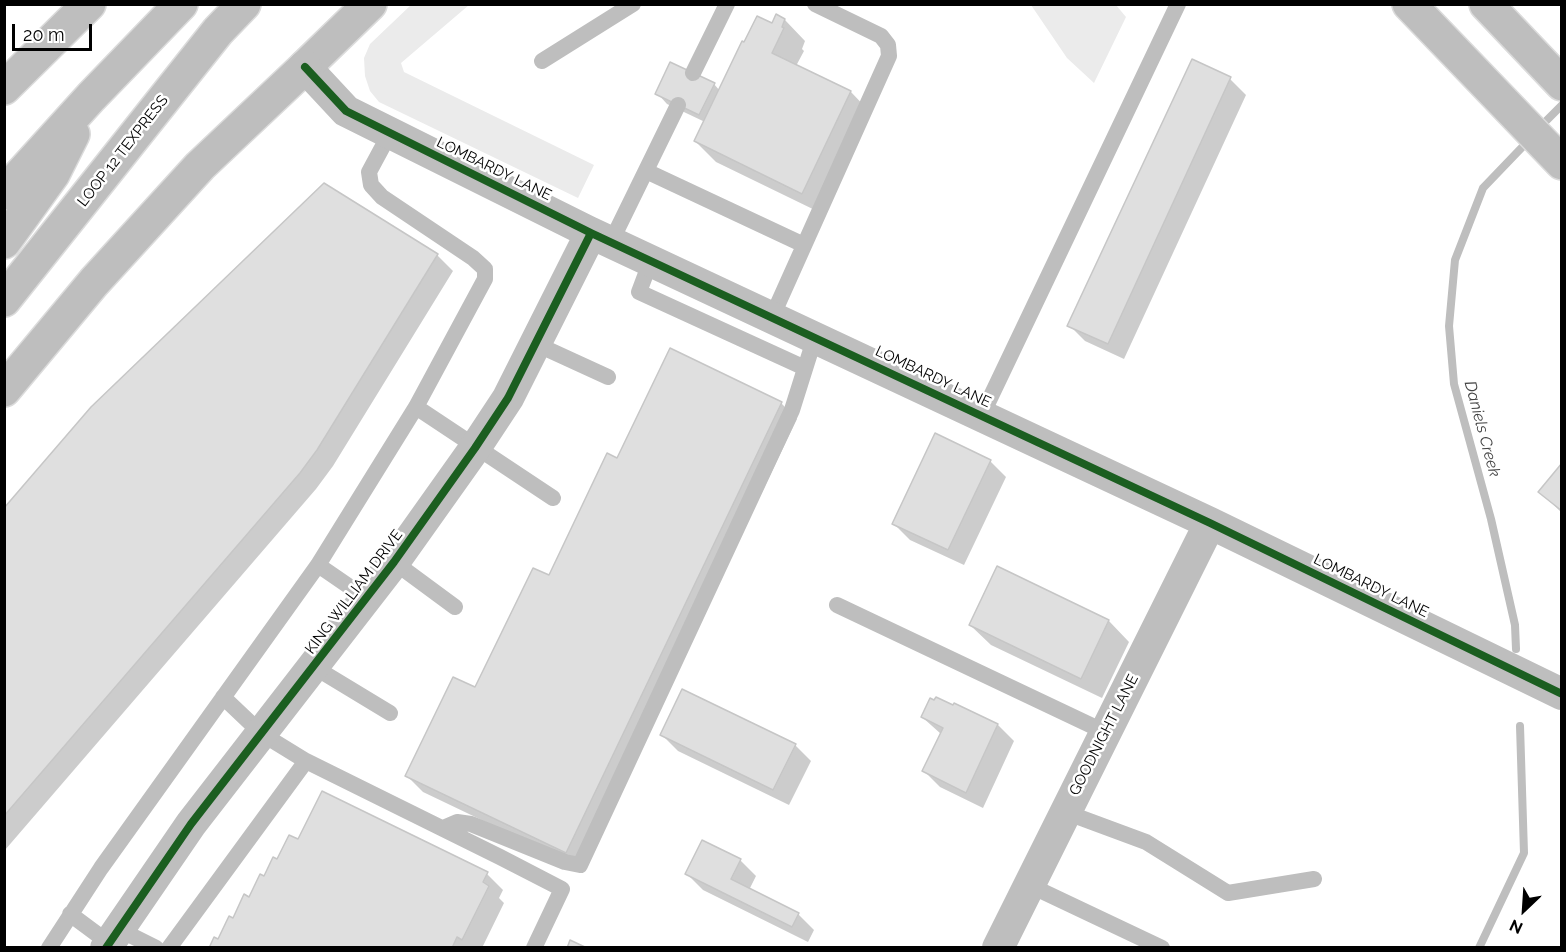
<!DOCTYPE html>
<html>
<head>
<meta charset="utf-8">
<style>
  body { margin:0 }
  #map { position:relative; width:1566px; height:952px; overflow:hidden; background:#fff; font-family:Raleway,sans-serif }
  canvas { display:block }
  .frame { position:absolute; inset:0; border:6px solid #000; pointer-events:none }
  .north { position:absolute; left:1494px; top:880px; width:60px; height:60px; -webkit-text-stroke:4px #fff; paint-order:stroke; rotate:205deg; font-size:16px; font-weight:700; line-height:24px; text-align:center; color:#000 }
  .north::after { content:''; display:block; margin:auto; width:21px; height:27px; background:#000; clip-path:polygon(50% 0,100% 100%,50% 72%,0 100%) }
  .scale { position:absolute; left:12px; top:24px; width:80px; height:27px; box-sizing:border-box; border:3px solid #000; border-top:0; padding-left:8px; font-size:18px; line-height:21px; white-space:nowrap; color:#000; -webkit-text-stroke:4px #fff; paint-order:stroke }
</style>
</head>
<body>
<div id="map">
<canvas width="1566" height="952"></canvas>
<div class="frame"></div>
<div class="north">N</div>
<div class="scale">20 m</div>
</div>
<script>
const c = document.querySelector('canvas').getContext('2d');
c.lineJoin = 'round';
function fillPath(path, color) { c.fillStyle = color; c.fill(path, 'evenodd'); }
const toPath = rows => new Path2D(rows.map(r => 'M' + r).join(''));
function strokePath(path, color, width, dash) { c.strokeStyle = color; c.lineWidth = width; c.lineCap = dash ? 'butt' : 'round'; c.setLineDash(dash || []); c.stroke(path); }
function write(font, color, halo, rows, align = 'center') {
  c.font = font + ' Raleway,sans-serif'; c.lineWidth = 5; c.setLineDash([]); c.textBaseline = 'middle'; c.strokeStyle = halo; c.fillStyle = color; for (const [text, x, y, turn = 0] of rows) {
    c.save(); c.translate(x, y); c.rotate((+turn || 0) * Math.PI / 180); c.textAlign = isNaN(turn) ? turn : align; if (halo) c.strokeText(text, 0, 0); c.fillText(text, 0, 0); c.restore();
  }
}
const green = toPath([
  [412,4,469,5,401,63,404,72,594,165,578,198,379,102,370,91,365,76,364,58,370,44],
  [1031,5,1116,5,1126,17,1094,83,1067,58]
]);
const shadow = toPath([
  [777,16,785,20,805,41,802,49,804,51,796,66,851,92,871,113,823,214,716,162,695,141,705,122,667,104,657,93,714,84,720,91,773,25],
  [1230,79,1246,95,1124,359,1085,341,1069,325],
  [437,255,453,271,333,466,316,489,5,850,4,510],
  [781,403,797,419,582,868,423,792,407,776,476,689,549,577,618,460],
  [990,461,1006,477,964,565,910,540,894,524],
  [1562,466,1562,513,1540,492],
  [1109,621,1129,642,1102,698,991,645,970,625],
  [955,705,998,725,1014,741,983,808,940,787,924,771,941,734,922,717,954,707],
  [662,735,795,745,811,761,789,805,678,751],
  [298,841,487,874,503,890,499,898,504,903,482,948,211,948,278,861],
  [740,860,756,876,749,890,798,914,814,930,808,942,703,890,687,874]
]);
const stream = toPath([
  [1538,129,1562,105],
  [1516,649,1515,625,1491,519,1454,384,1449,326,1455,260,1483,188,1530,139],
  [1479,948,1524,853,1520,726]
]);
const building = toPath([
  [776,14,785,19,782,27,784,28,772,53,851,91,802,194,694,141,742,41,744,42,757,16,772,23,776,14],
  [1192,59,1231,77,1108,344,1067,326,1192,59],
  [670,62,715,83,699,115,655,94,670,62],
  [324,183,438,254,317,450,300,473,4,816,4,508,91,407,324,183],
  [670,348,782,402,566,853,405,776,453,677,475,687,533,568,549,575,607,453,617,458,670,348],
  [935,433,991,460,948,550,892,524,935,433],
  [1562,463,1562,511,1538,492,1562,463],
  [997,566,1109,620,1081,679,969,625,997,566],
  [682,689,796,744,773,790,660,735,682,689],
  [936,697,953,705,954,703,998,724,966,793,922,771,943,728,921,717,930,698,934,700,936,697],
  [322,791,488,872,483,882,489,886,462,940,457,937,452,948,209,948,214,937,218,939,229,916,233,918,244,894,249,897,260,874,264,876,273,857,277,859,289,835,298,839,322,791],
  [702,840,741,859,731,879,799,913,792,927,685,874,702,840],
  [570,940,587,948,567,948,570,940]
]);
const lane = toPath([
  [542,61,633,4],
  [693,73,727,4],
  [646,171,804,245],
  [611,242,678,105],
  [651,260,639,292,805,368],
  [772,317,889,56,888,45,881,36,815,4],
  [536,344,608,377],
  [416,407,553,498],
  [982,415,1178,4],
  [394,562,455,607],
  [318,565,366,598],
  [837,605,1105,732],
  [314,667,390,713],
  [223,697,262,734,306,761,500,857,562,889,534,948],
  [1065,812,1146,842,1228,893,1314,879],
  [443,828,457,822,471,824,565,862,580,865,792,410,815,337],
  [1029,885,1162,948],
  [70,914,109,943],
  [118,929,156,948],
  [49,948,101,868,318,565,416,407,485,279,485,269,473,258,382,197,371,185,369,172,390,133],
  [169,948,306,761]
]);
const street = toPath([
  [305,67,346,111,591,233,1210,523,1562,694],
  [106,948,191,824,394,562,475,448,508,398,591,233],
  [998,948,1210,523]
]);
const primary = toPath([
  [1409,4,1562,163],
  [1486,4,1562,84],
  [305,67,370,4]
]);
const highway = toPath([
  [4,88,89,4],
  [4,193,91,97,181,4],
  [4,242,53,174,73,134],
  [4,300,218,31,244,4],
  [4,390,94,282,200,166,305,67]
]);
const cycleway = toPath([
  [305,67,346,111,591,233,1210,523,1562,694],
  [106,948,191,824,394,562,475,448,508,398,591,233]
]);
const streetNames = [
  ["LOOP 12 TEXPRESS",123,151,-52],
  ["LOMBARDY LANE",494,169,26],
  ["LOMBARDY LANE",933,377,25],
  ["LOMBARDY LANE",1371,586,26],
  ["KING WILLIAM DRIVE",354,592,-53],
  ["GOODNIGHT LANE",1104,735,-63]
];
const waterNames = [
  ["Daniels Creek",1482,429,75]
];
fillPath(green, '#ebebeb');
fillPath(shadow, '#0003');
strokePath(stream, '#bebebe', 8);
fillPath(building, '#dfdfdf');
strokePath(building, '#c6c6c6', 1.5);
strokePath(primary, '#dbdbdb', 36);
strokePath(highway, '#dbdbdb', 36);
strokePath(lane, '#bebebe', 16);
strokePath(street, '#bebebe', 32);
strokePath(primary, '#bebebe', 33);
strokePath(highway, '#bebebe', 33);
strokePath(cycleway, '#1b5e20', 8);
write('15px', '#000', '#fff', streetNames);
write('italic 16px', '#434343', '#fff', waterNames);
</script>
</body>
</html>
